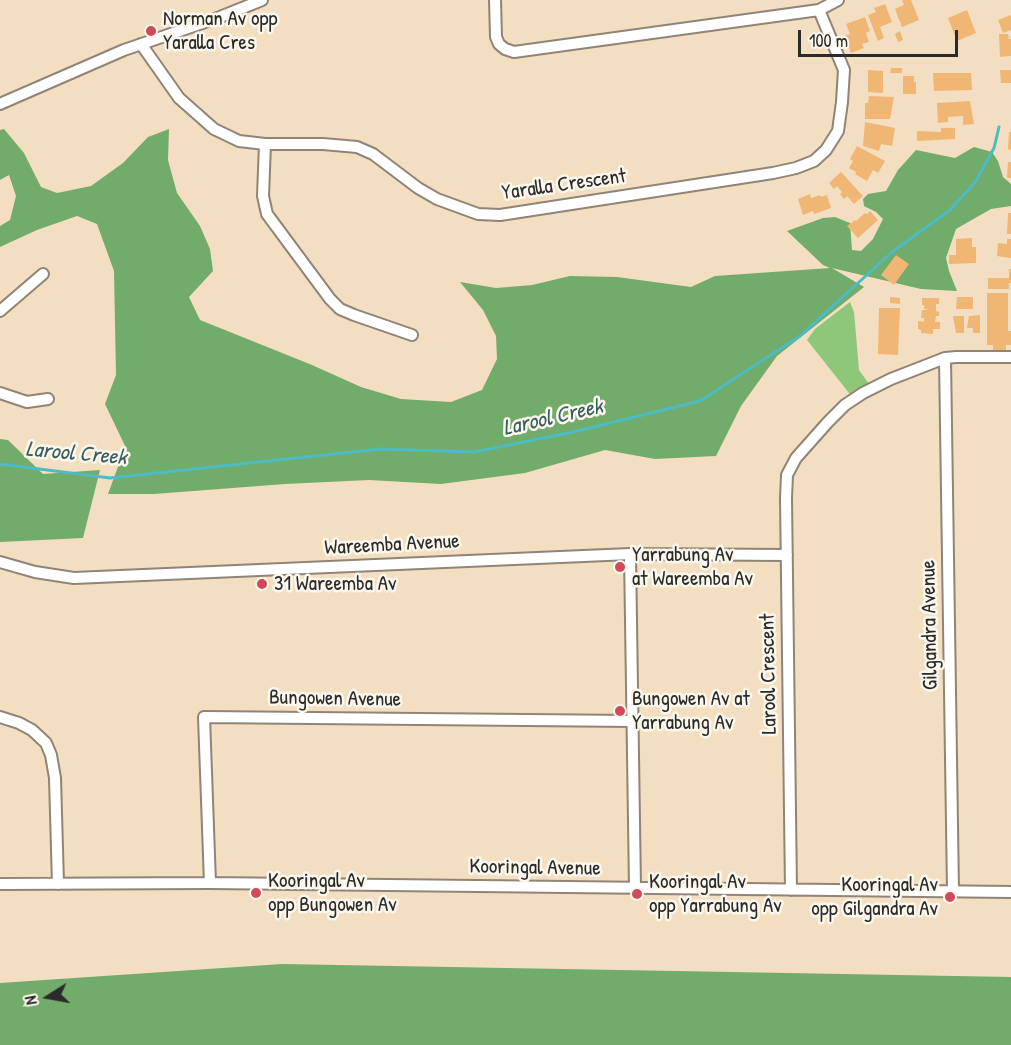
<!DOCTYPE html>
<html>
<head>
<meta charset="utf-8">
<style>
  body { margin:0 }
  #map { position:relative; width:1011px; height:1045px; overflow:hidden; background:#f3dec1; font-family:"Patrick Hand",sans-serif }
  canvas { display:block }
  .north { position:absolute; left:18px; top:967px; width:60px; height:60px; -webkit-text-stroke:4px #fbf7ec; paint-order:stroke; rotate:259deg; font-size:16px; font-weight:700; line-height:24px; text-align:center; color:#2b2b2b }
  .north::after { content:''; display:block; margin:auto; width:21px; height:27px; background:#2b2b2b; clip-path:polygon(50% 0,100% 100%,50% 72%,0 100%) }
  .scale { position:absolute; left:798px; top:30px; width:160px; height:27px; box-sizing:border-box; border:3px solid #2b2b2b; border-top:0; padding-left:8px; font-size:18px; line-height:21px; white-space:nowrap; color:#2b2b2b; -webkit-text-stroke:4px #fbf7ec; paint-order:stroke }
</style>
</head>
<body>
<div id="map">
<canvas width="1011" height="1045"></canvas>
<div class="north">N</div>
<div class="scale">100 m</div>
</div>
<script>
const c = document.querySelector('canvas').getContext('2d');
c.lineJoin = 'round';
function fillPath(path, color) { c.fillStyle = color; c.fill(path, 'evenodd'); }
const toPath = rows => new Path2D(rows.map(r => 'M' + r).join(''));
function strokePath(path, color, width, dash) { c.strokeStyle = color; c.lineWidth = width; c.lineCap = dash ? 'butt' : 'round'; c.setLineDash(dash || []); c.stroke(path); }
function write(font, color, halo, rows, align = 'center') {
  c.font = font + ' "Patrick Hand",sans-serif'; c.lineWidth = 5; c.setLineDash([]); c.textBaseline = 'middle'; c.strokeStyle = halo; c.fillStyle = color; for (const [text, x, y, turn = 0] of rows) {
    c.save(); c.translate(x, y); c.rotate((+turn || 0) * Math.PI / 180); c.textAlign = isNaN(turn) ? turn : align; if (halo) c.strokeText(text, 0, 0); c.fillText(text, 0, 0); c.restore();
  }
}
const green = toPath([
  [850,302,854,312,859,370,872,388,853,398,807,340,815,329]
]);
const forest = toPath([
  [4,129,24,153,41,187,57,193,91,186,123,163,148,137,169,129,168,160,177,193,200,226,210,249,213,271,189,297,200,320,312,365,361,387,401,399,451,402,482,390,497,359,496,336,483,310,460,282,496,288,532,285,570,276,617,277,691,287,715,276,830,268,823,265,787,231,823,218,835,217,850,223,852,250,861,251,873,239,883,219,876,212,864,206,863,199,868,194,886,191,898,170,916,150,955,158,974,147,992,152,998,161,1003,177,1011,184,1011,206,991,209,956,229,946,258,949,271,957,291,921,289,832,268,864,287,777,356,741,406,716,456,655,459,605,450,525,473,441,484,369,480,285,484,154,494,108,494,119,464,127,450,105,404,116,375,114,271,97,224,77,216,37,230,0,247,0,226,10,220,16,196,9,175,0,180,0,130],
  [0,439,8,440,43,474,100,470,83,538,0,542],
  [282,964,1011,977,1011,1045,0,1045,0,983]
]);
const stream = toPath([
  [0,464,110,478,380,449,474,452,573,432,700,401,800,336,892,252,950,210,976,181,994,148,999,127]
]);
const building = toPath([
  [902,0,911,0,919,20,902,27,895,9,904,5],
  [885,4,892,22,880,27,884,38,878,41,868,15,876,12,874,8],
  [967,10,976,33,957,41,948,18],
  [1011,15,1011,30,1003,33,998,20],
  [865,17,870,31,866,33,869,42,862,44,864,48,851,53,845,36,850,34,846,24],
  [900,31,903,40,898,42,895,34],
  [999,34,1008,34,1009,39,1011,39,1011,56,1000,57],
  [891,68,902,68,902,73,890,73],
  [868,70,883,71,883,93,868,92],
  [1000,70,1011,70,1011,83,1001,83],
  [933,73,971,73,972,90,934,91],
  [903,76,914,76,914,82,916,82,916,94,903,94],
  [869,96,894,97,890,119,865,119,865,103,868,103],
  [970,101,974,124,963,125,963,116,948,117,948,122,938,123,937,103],
  [865,122,895,128,892,146,881,144,879,151,863,146],
  [941,128,955,128,955,139,917,141,917,131,941,132],
  [1009,132,1011,132,1011,150,1008,149],
  [857,146,885,161,878,173,873,170,867,181,855,174,856,172,849,168,853,161,850,159],
  [1008,162,1011,162,1011,178,1007,178],
  [841,172,863,196,854,204,847,196,844,199,840,194,842,192,837,186,834,189,829,183],
  [810,194,811,198,820,195,821,197,827,195,831,208,814,214,813,211,803,215,798,199],
  [870,211,878,220,858,238,847,226,855,220,856,221,865,213,867,214],
  [1008,213,1011,213,1011,234,1007,234],
  [972,238,972,247,976,247,976,263,949,264,949,255,956,255,956,239],
  [1007,239,1011,239,1011,258,997,256,998,243,1007,244],
  [896,255,909,264,894,285,881,275],
  [1009,269,1011,269,1011,283,1009,283,1009,289,988,289,988,278,1009,278],
  [987,293,1008,293,1008,331,1011,331,1011,345,1006,345,1006,351,993,351,993,345,987,345],
  [890,297,900,298,900,304,890,303],
  [957,297,973,297,973,309,956,309],
  [922,298,939,298,939,304,936,304,936,311,939,312,939,316,936,316,935,322,940,322,940,329,933,329,933,334,921,333,921,330,918,329,918,321,924,322,924,318,921,318,922,310,929,310,924,309,924,305,922,305],
  [879,308,900,308,898,355,878,354],
  [980,315,980,333,973,333,973,328,967,328,969,316],
  [953,316,964,316,964,333,956,333]
]);
const minor = toPath([
  [495,0,496,37,499,44,505,49,514,52,819,10,838,0],
  [141,44,179,98,214,129,239,141,265,144,323,144,357,147,373,154,418,188,437,199,478,214,500,215,773,173,796,168,814,161,826,150,838,131,842,102,844,70,819,10],
  [0,104,124,50,220,17,262,0],
  [265,144,263,196,267,214,330,299,340,309,354,315,412,335],
  [0,311,43,274],
  [945,358,953,891],
  [0,393,27,402,48,399],
  [630,554,635,888],
  [0,562,35,572,74,578,630,554,787,555],
  [0,717,19,723,32,730,46,743,51,755,55,778,58,884],
  [210,883,204,717,633,721],
  [0,884,210,883,1011,892],
  [791,890,786,498,787,475,796,458,828,422,845,405,863,393,891,379,945,358,956,357,1011,357]
]);
const markers = [
  [151,31,6,"#d1495b"],
  [620,567,6,"#d1495b"],
  [262,584,6,"#d1495b"],
  [620,711,6,"#d1495b"],
  [256,893,6,"#d1495b"],
  [637,894,6,"#d1495b"],
  [950,897,6,"#d1495b"]
];
const poiNames = [
  ["Norman Av opp",163,19],
  ["Yaralla Cres",163,43],
  ["Yarrabung Av",632,555],
  ["at Wareemba Av",632,579],
  ["31 Wareemba Av",274,584],
  ["Bungowen Av at",632,699],
  ["Yarrabung Av",632,723],
  ["Kooringal Av",268,881],
  ["opp Bungowen Av",268,905],
  ["Kooringal Av",649,882],
  ["opp Yarrabung Av",649,906],
  ["Kooringal Av",938,885,"right"],
  ["opp Gilgandra Av",938,909,"right"]
];
const streetNames = [
  ["Yaralla Crescent",564,185,-8],
  ["Wareemba Avenue",392,545,-3],
  ["Gilgandra Avenue",930,625,-91],
  ["Larool Crescent",769,674,-91],
  ["Bungowen Avenue",335,699,1],
  ["Kooringal Avenue",535,868,1]
];
const waterNames = [
  ["Larool Creek",553,418,-13],
  ["Larool Creek",76,454,5]
];
fillPath(green, '#8ec77a');
fillPath(forest, '#72ac6a');
strokePath(stream, '#4cbbc4', 3);
fillPath(building, '#f0b674');
strokePath(minor, '#8f8476', 14);
strokePath(minor, '#fff', 10);
for (const [x, y, r, color] of markers) { const dot = new Path2D(); dot.arc(x, y, r, 0, 2 * Math.PI); c.fillStyle = color; c.fill(dot); strokePath(dot, '#fbf7ec', 2); }
write('21px', '#2b2b2b', '#fbf7ec', poiNames, 'left');
write('21px', '#2b2b2b', '#fbf7ec', streetNames);
write('italic 22px', '#375d61', '#fbf7ec', waterNames);
</script>
</body>
</html>
